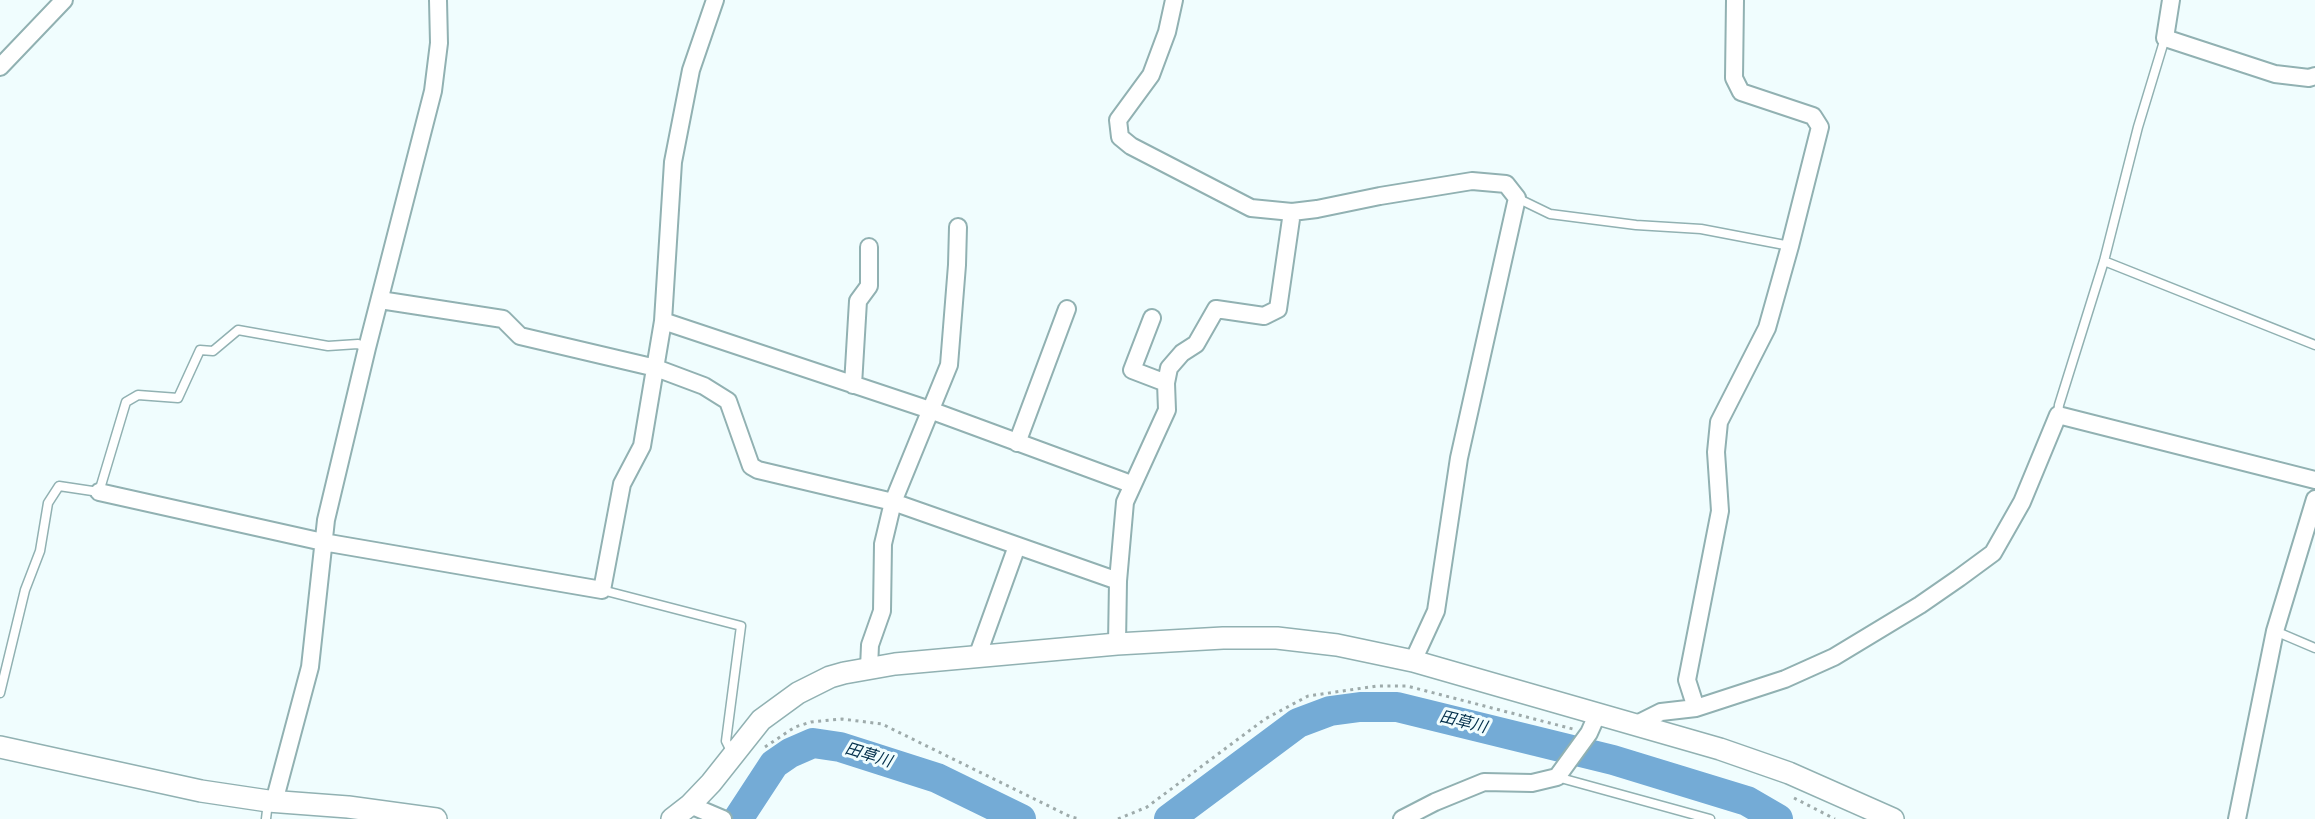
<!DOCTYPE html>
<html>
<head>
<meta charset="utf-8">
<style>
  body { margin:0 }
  canvas { display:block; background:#f0fdfe }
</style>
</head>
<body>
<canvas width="2315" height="819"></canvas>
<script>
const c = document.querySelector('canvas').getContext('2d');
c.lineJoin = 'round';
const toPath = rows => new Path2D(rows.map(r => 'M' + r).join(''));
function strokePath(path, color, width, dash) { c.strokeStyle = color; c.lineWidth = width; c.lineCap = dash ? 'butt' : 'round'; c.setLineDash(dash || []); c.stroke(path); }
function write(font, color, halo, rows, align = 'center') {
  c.font = font + ' Roboto,"Noto Sans JP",sans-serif'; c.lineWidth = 6; c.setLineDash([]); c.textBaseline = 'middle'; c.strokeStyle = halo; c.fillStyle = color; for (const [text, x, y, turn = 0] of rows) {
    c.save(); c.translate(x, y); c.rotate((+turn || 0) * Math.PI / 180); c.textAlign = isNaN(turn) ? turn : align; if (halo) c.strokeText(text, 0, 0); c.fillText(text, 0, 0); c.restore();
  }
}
const river = toPath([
  [738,819,774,764,790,753,813,743,840,747,937,778,1021,819],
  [1169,819,1298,723,1330,711,1360,707,1397,707,1613,760,1747,801,1778,819]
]);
const path = toPath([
  [765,747,795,727,811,722,842,719,882,724,1071,817,1080,819],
  [1794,798,1835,819],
  [1118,819,1147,807,1265,719,1308,696,1377,686,1407,686,1573,729]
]);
const service = toPath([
  [1517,198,1550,214,1636,225,1701,229,1790,246],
  [2104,261,2315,345],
  [2058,415,2059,405,2104,261,2138,127,2165,38],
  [602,590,741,626,726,741,733,755],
  [2275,631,2315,648],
  [0,693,25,590,40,551,48,503,59,486,99,492,126,402,138,395,178,398,200,350,213,351,238,330,328,346,358,344,367,348],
  [1557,777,1710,819],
  [266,819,268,802]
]);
const minor = toPath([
  [1174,0,1167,32,1151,75,1118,120,1120,137,1131,146,1251,208,1292,212,1317,209,1380,196,1472,181,1506,184,1517,198,1459,458,1436,611,1413,661],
  [2171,0,2165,38,2275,74,2309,78,2315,76],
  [0,67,64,0],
  [380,300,503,319,520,336,656,368,704,386,728,401,751,466,758,470,893,502,1118,581],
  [663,321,930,410,1131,484],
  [1166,383,1169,368,1182,353,1196,344,1216,309,1264,316,1278,309,1292,212],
  [853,385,858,301,869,286,869,247],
  [1017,443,1067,309],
  [99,492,323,542,602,590,622,484,642,446,663,321,673,162,691,70,715,0],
  [1117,644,1118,581,1125,502,1167,410,1166,383,1132,370,1152,318],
  [977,657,1017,546],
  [869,668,870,645,882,611,883,544,893,502,949,365,957,265,958,227],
  [1696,708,1687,680,1720,511,1716,452,1719,422,1767,328,1790,246,1820,127,1813,116,1741,92,1734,78,1735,0],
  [1635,725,1661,712,1696,708,1785,679,1834,657,1920,605,1959,578,1993,553,2022,502,2058,415,2315,480],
  [274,802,310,667,326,520,367,348,433,91,439,43,438,0],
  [690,805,723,819],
  [1402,819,1435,802,1484,782,1532,783,1557,777,1589,733,1597,715],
  [2237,819,2275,631,2315,499]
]);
const tertiary = toPath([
  [0,747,201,791,268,801,348,807,436,819],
  [672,819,690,805,711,783,761,720,798,693,830,677,844,673,895,664,1117,644,1223,638,1277,638,1337,645,1413,661,1720,749,1789,773,1893,819]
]);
const waterNames = [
  ["田草川",1463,723,14],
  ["田草川",868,756,17]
];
strokePath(river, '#74abd6', 30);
strokePath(service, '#91b1b2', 11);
strokePath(minor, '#91b1b2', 20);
strokePath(tertiary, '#91b1b2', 24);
strokePath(path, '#9eabab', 3, [3, 4.5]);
strokePath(service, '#fff', 8);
strokePath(minor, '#fff', 16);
strokePath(tertiary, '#fff', 21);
write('italic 16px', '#002e4a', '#f0fdfe', waterNames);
</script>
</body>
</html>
